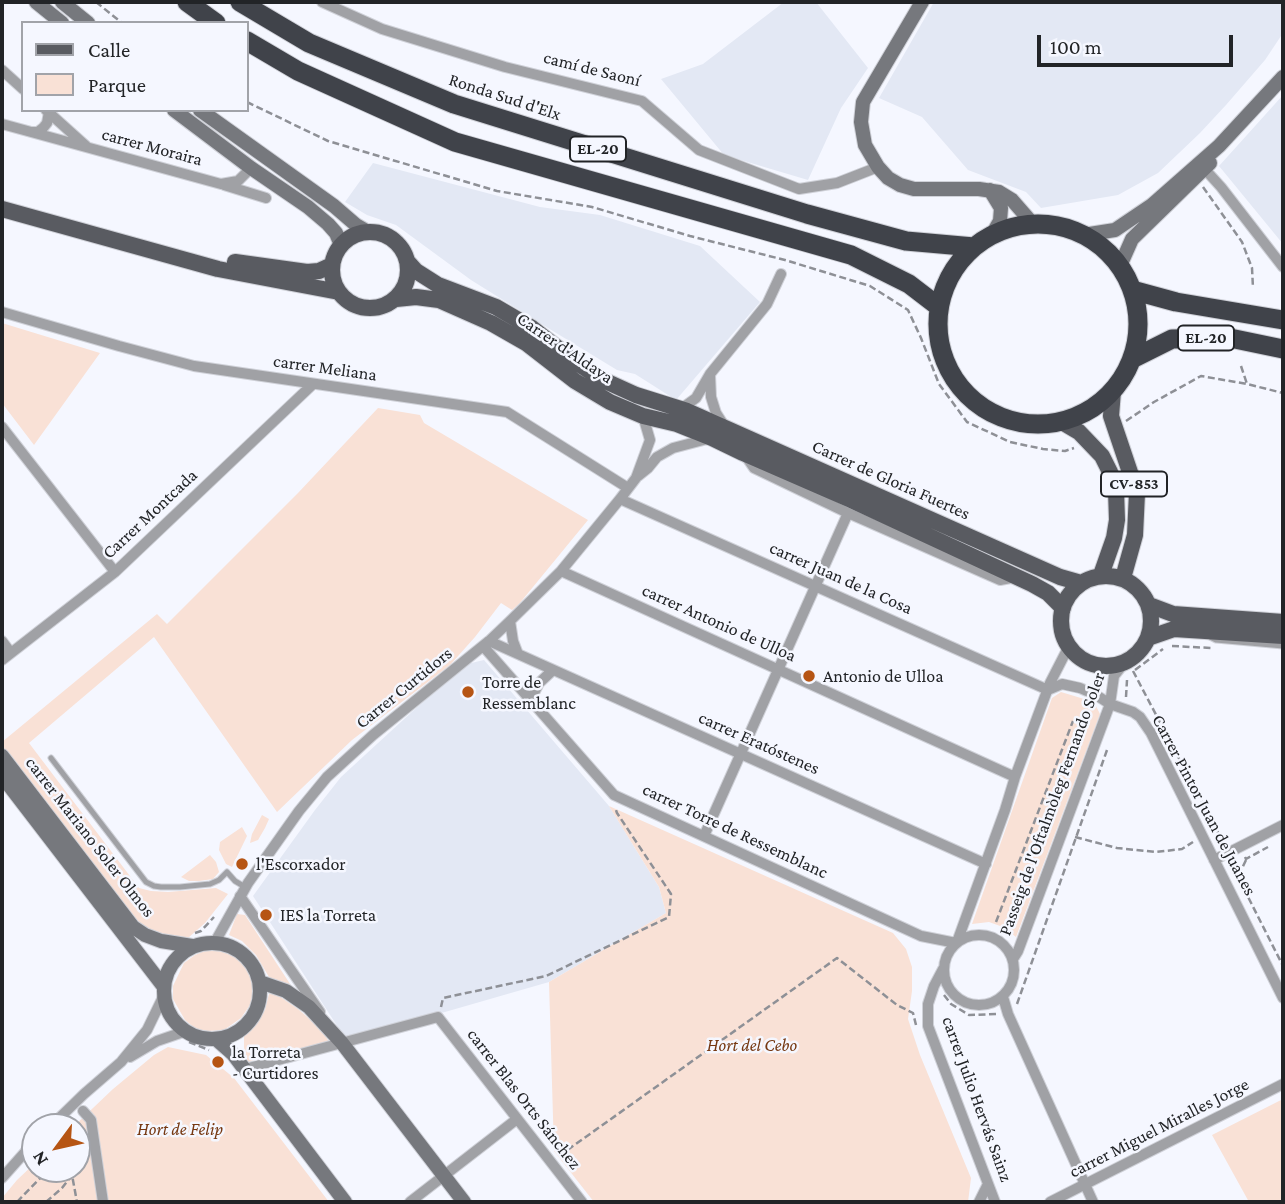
<!DOCTYPE html>
<html>
<head>
<meta charset="utf-8">
<style>
  body { margin:0 }
  #map { position:relative; width:1285px; height:1204px; overflow:hidden; background:#f5f7ff; font-family:"Crimson Pro",serif }
  canvas { display:block }
  .frame { position:absolute; inset:0; border:4px solid #222427; pointer-events:none }
  .legend { position:absolute; left:21px; top:21px; width:228px; height:91px; box-sizing:border-box; background:#f5f7ff; border:2px solid #a1a3a9; margin:0; padding:9px 12px; list-style:none; font-size:21px; color:#222427 }
  .legend li { display:flex; align-items:center; gap:14px; height:35px }
  .legend b { width:35px; border:2px solid #a1a3a9 }
  .north { position:absolute; left:21px; top:1113px; width:70px; height:70px; box-sizing:border-box; background:#f5f7ff; border:2px solid #a1a3a9; border-radius:50%; rotate:237deg; font-size:19px; font-weight:700; line-height:28px; text-align:center; color:#222427 }
  .north::after { content:''; display:block; margin:auto; width:24px; height:32px; background:#b65514; clip-path:polygon(50% 0,100% 100%,50% 72%,0 100%) }
  .scale { position:absolute; left:1037px; top:35px; width:196px; height:32px; box-sizing:border-box; border:4px solid #222427; border-top:0; padding-left:9px; font-size:21px; line-height:24px; white-space:nowrap; color:#222427; -webkit-text-stroke:5px #f5f7ff; paint-order:stroke }
</style>
</head>
<body>
<div id="map">
<canvas width="1285" height="1204"></canvas>
<div class="frame"></div>
<ul class="legend">
<li><b style="height:9px;background:#595b61"></b>Calle</li>
<li><b style="height:19px;background:#f9e1d6"></b>Parque</li>
</ul>
<div class="north">N</div>
<div class="scale">100 m</div>
</div>
<script>
const c = document.querySelector('canvas').getContext('2d');
c.lineJoin = 'round';
function fillPath(path, color) { c.fillStyle = color; c.fill(path, 'evenodd'); }
const toPath = rows => new Path2D(rows.map(r => 'M' + r).join(''));
function strokePath(path, color, width, dash) { c.strokeStyle = color; c.lineWidth = width; c.lineCap = dash ? 'butt' : 'round'; c.setLineDash(dash || []); c.stroke(path); }
function write(font, color, halo, rows, align = 'center') {
  c.font = font + ' "Crimson Pro",serif'; c.lineWidth = 5; c.setLineDash([]); c.textBaseline = 'middle'; c.strokeStyle = halo; c.fillStyle = color; for (const [text, x, y, turn = 0] of rows) {
    c.save(); c.translate(x, y); c.rotate((+turn || 0) * Math.PI / 180); c.textAlign = isNaN(turn) ? turn : align; if (halo) c.strokeText(text, 0, 0); c.fillText(text, 0, 0); c.restore();
  }
}
const built = toPath([
  [784,2,816,2,868,68,841,108,808,180,724,155,661,79,703,64],
  [934,2,1283,2,1283,33,1265,60,1226,105,1200,133,1158,173,1118,195,1041,208,1026,192,968,170,922,117,879,98],
  [1283,95,1283,244,1219,166],
  [373,163,540,207,600,215,700,246,760,302,676,400,635,374,617,370,548,328,471,280,396,225,367,215,345,202],
  [484,660,609,806,659,887,666,913,549,982,445,1012,345,1038,253,896,315,810,341,777,463,665]
]);
const green = toPath([
  [2,323,100,353,34,445,2,403],
  [378,408,420,415,424,423,588,520,519,604,512,610,501,603,475,637,450,665,352,740,277,812,154,637,29,743,139,888,151,891,168,892,216,888,228,894,205,923,188,938,169,936,145,929,127,914,2,747,2,742,157,614,167,624,298,493],
  [1061,692,1094,702,1100,714,1016,937,1003,927,989,922,972,924,1052,698],
  [609,806,893,933,906,949,912,967,912,991,908,1019,920,1055,971,1178,968,1202,594,1202,554,1151,549,982,666,913,659,887],
  [262,815,269,819,265,828,258,840,250,843,252,834],
  [242,827,247,836,232,867,226,864,219,850,220,842],
  [210,855,216,862,219,872,213,879,199,881,189,881,181,877],
  [237,914,245,915,294,990,269,977,256,955,242,941,229,935],
  [207,950,220,950,232,955,245,965,252,978,253,993,250,1005,241,1018,224,1030,208,1031,196,1029,185,1020,173,999,173,986,184,963,195,955],
  [269,994,276,994,298,1009,322,1030,329,1042,248,1062,244,1050,244,1034,255,1025,265,1010],
  [168,1047,206,1055,234,1078,329,1202,2,1202,2,1198,17,1180,35,1163,35,1169,77,1169,77,1127,73,1127,113,1089,154,1055],
  [1283,1099,1283,1202,1249,1202,1212,1135]
]);
const path = toPath([
  [96,2,122,23],
  [247,102,328,141,497,191,592,207,690,236,785,260,870,286,908,310,921,338,939,384,967,422,1010,442,1043,449,1065,451,1074,448],
  [1203,187,1242,242,1252,268,1253,288],
  [1241,366,1247,384],
  [1126,421,1154,402,1201,376,1247,384,1283,393],
  [1172,646,1211,648],
  [1135,670,1163,649],
  [1133,671,1222,840,1229,838],
  [1126,697,1127,680],
  [1075,837,1117,848,1156,852,1182,849,1193,842],
  [1245,857,1246,859,1268,847],
  [1246,860,1238,877,1283,966],
  [996,922,1073,721],
  [195,933,201,931,214,917],
  [944,995,951,1004,969,1015,996,1014],
  [1017,1004,1107,750],
  [441,1007,443,998,546,976,669,917,671,894,617,813,616,810],
  [189,1042,209,1050],
  [559,1156,837,958,897,1005,913,1013,916,1025],
  [69,1169,72,1175,77,1202],
  [17,1202,49,1169],
  [46,1202,62,1188,72,1175]
]);
const lane = toPath([
  [1210,637,1216,640,1283,646],
  [51,758,146,882,154,886,161,887,180,887,210,884,219,880,227,872,235,881,245,887]
]);
const street = toPath([
  [322,2,382,29,505,67,642,101,699,150,799,189,837,183,878,167],
  [2,70,23,89],
  [46,110,86,146],
  [2,124,221,184,238,181,251,168],
  [32,132,38,132,43,128,47,123,49,112],
  [1201,165,1221,187,1283,267],
  [224,185,266,198],
  [2,312,119,346,194,366,507,412,628,488],
  [710,374,711,397,716,413,725,427],
  [681,409,696,398,710,374,767,304,781,274],
  [2,427,115,572],
  [745,455,754,468,848,513,1000,580,1016,577],
  [638,476,648,468,657,457,673,448,711,438],
  [620,499,1048,690],
  [561,571,1015,777],
  [510,621,513,641,518,654],
  [2,641,11,653],
  [489,641,986,864],
  [483,646,614,795,921,936,956,943],
  [2,660,115,572,313,384],
  [1048,690,1062,684,1080,688,1096,695,1110,704,1133,712,1140,717,1151,733,1283,998],
  [533,702,534,693,539,683,553,670],
  [704,836,848,513],
  [1214,860,1283,825],
  [240,896,320,1012],
  '944 970a35 35 0 1 1 70 0a35 35 0 1 1-70 0Z',
  [215,942,248,883,299,811,327,777,373,735,489,641,510,621,561,571,620,499,636,478,650,440,643,416],
  [957,942,1005,810,1015,777,1050,683,1069,646],
  [1013,959,1018,951,1110,704,1114,676,1126,661],
  [943,969,934,986,928,1004,928,1026,995,1202],
  [1003,997,1008,1014,1093,1202],
  [130,1057,157,1041,186,1031],
  [245,1069,438,1017,582,1202],
  [83,1111,91,1120,103,1202],
  [50,1127,84,1094,121,1062,147,1030,164,995],
  [2,1178,35,1141],
  [410,1202,517,1119],
  [979,1202,988,1184],
  [1050,1202,1283,1084]
]);
const secondary = toPath([
  [36,2,62,23],
  [62,2,88,23],
  [922,2,863,102,861,122,865,145,878,167,888,178,900,185,914,189,979,189,999,192,1012,200,1033,224],
  [174,110,251,168,308,207,328,224,336,233,341,245],
  [200,110,334,206,356,225,368,232],
  [990,190,1001,208,1000,221,993,233],
  [1083,235,1115,230,1152,205,1219,146,1283,77],
  [1120,266,1132,239,1210,163],
  [2,756,133,927,145,935,161,941,192,946],
  [2,776,164,987],
  '164 991a48 48 0 1 1 96 0a48 48 0 1 1-96 0Z',
  [260,982,286,991,309,1007,342,1043,464,1202],
  [216,1039,233,1054,345,1202]
]);
const primary = toPath([
  [2,209,218,269,339,292],
  '332 270a38 38 0 1 1 76 0a38 38 0 1 1-76 0Z',
  [407,261,416,271,438,285,496,307,532,328,573,360,603,380,636,395,687,411,1060,577,1081,583],
  [235,262,307,272,319,271,332,265],
  [396,299,416,297,439,300,491,323,526,343,575,381,610,402,643,416,677,424,712,438,743,453,851,500,1032,584,1048,593,1063,608],
  [1113,391,1111,416,1137,493,1135,535,1123,578],
  [1062,422,1079,432,1102,456,1110,472,1116,490,1117,520,1114,538,1101,575],
  '1061 621a45 45 0 1 1 90 0a45 45 0 1 1-90 0Z',
  [1149,605,1173,614,1283,622],
  [1148,638,1174,629,1283,636]
]);
const highway = toPath([
  [187,2,216,23],
  [240,2,309,43,454,104,807,214,906,241,974,247],
  [247,41,298,71,455,142,851,255,909,284,939,307],
  '938 324a100 100 0 1 1 200 0a100 100 0 1 1-200 0Z',
  [1132,290,1176,302,1283,320],
  [1132,359,1172,339,1230,338,1283,349]
]);
const markers = [
  [809,676,7,"#b65514"],
  [468,692,7,"#b65514"],
  [242,864,7,"#b65514"],
  [266,915,7,"#b65514"],
  [218,1062,7,"#b65514"]
];
const shields = [
  [598,149,56],
  [1206,338,56],
  [1134,484,66]
];
const shieldNames = [
  ["EL-20",598,149],
  ["EL-20",1206,338],
  ["CV-853",1134,484]
];
const streetNames = [
  ["camí de Saoní",592,69,14],
  ["Ronda Sud d'Elx",505,97,18],
  ["carrer Moraira",152,147,15],
  ["Carrer d'Aldaya",565,348,34],
  ["carrer Meliana",325,368,8],
  ["Carrer de Gloria Fuertes",891,480,24],
  ["Carrer Montcada",150,514,-43],
  ["carrer Juan de la Cosa",841,578,24],
  ["carrer Antonio de Ulloa",719,623,24],
  ["Carrer Curtidors",404,688,-39],
  ["carrer Eratóstenes",759,743,24],
  ["Passeig de l'Oftalmòleg Fernando Soler",1052,804,-70],
  ["Carrer Pintor Juan de Juanes",1204,805,62],
  ["carrer Torre de Ressemblanc",735,831,25],
  ["carrer Mariano Soler Olmos",90,837,52],
  ["carrer Blas Orts Sánchez",524,1099,52],
  ["carrer Julio Hervás Sainz",977,1099,70],
  ["carrer Miguel Miralles Jorge",1159,1128,-27]
];
const poiNames = [
  ["Antonio de Ulloa",823,676],
  ["Torre de",482,682],
  ["Ressemblanc",482,703],
  ["l'Escorxador",256,864],
  ["IES la Torreta",280,915],
  ["la Torreta",232,1052],
  ["- Curtidores",232,1073]
];
const parkNames = [
  ["Hort del Cebo",752,1045],
  ["Hort de Felip",180,1129]
];
fillPath(built, '#e3e8f4');
fillPath(green, '#f9e1d6');
strokePath(lane, '#cfd1d8', 7);
strokePath(street, '#cfd1d8', 12);
strokePath(secondary, '#cfd1d8', 16);
strokePath(primary, '#cfd1d8', 18);
strokePath(highway, '#cfd1d8', 21);
strokePath(path, '#8e9096', 2.5, [7, 3.5]);
strokePath(lane, '#a0a1a5', 5);
strokePath(street, '#a0a1a5', 10);
strokePath(secondary, '#76787d', 14);
strokePath(primary, '#595b61', 16);
strokePath(highway, '#40434a', 19);
for (const [x, y, r, color] of markers) { const dot = new Path2D(); dot.arc(x, y, r, 0, 2 * Math.PI); c.fillStyle = color; c.fill(dot); strokePath(dot, '#f5f7ff', 2.5); }
for (const [x, y, w] of shields) { const box = new Path2D(); box.roundRect(x - w / 2, y - 12.5, w, 25, 5); c.fillStyle = '#f5f7ff'; c.fill(box); strokePath(box, '#222427', 2); }
write('bold 16px', '#222427', null, shieldNames);
write('18px', '#222427', '#f5f7ff', streetNames);
write('18px', '#222427', '#f5f7ff', poiNames, 'left');
write('italic 18px', '#763812', '#f5f7ff', parkNames);
</script>
</body>
</html>
